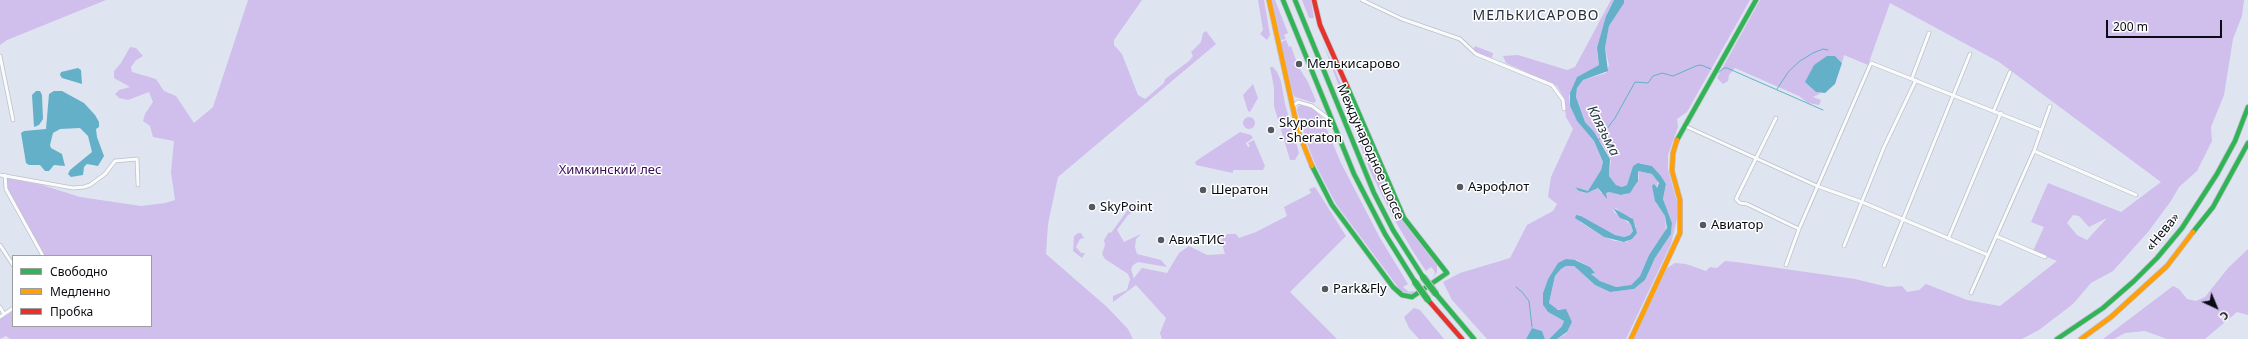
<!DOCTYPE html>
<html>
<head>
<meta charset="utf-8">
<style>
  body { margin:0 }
  #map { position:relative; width:2248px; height:339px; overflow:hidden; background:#dfe5f0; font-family:"Noto Sans",sans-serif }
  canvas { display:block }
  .legend { position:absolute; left:12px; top:255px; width:140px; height:72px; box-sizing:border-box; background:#fff; border:1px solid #9d9ea0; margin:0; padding:5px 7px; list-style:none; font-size:12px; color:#090c12 }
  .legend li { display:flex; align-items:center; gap:8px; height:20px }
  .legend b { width:20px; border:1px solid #9d9ea0 }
  .north { position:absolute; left:2196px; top:287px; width:40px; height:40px; -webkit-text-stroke:3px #fff; paint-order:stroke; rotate:136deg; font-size:11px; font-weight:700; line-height:16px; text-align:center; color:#090c12 }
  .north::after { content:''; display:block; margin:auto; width:14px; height:18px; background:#090c12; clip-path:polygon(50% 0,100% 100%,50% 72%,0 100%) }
  .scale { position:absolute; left:2106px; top:20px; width:116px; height:18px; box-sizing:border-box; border:2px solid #090c12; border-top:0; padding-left:5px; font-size:12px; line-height:14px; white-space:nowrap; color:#090c12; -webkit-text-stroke:3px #fff; paint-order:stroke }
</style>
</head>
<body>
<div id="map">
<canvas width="2248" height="339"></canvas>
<ul class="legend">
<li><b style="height:5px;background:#30b455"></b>Свободно</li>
<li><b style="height:5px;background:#ff9f0a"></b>Медленно</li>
<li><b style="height:5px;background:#e5322d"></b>Пробка</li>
</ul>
<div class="north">С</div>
<div class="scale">200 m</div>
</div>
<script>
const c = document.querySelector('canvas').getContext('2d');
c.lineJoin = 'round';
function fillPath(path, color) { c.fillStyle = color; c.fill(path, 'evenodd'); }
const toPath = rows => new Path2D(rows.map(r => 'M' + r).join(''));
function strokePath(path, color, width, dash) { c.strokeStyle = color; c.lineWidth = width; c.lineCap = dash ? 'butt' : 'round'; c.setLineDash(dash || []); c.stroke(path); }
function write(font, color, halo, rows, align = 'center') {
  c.font = font + ' "Noto Sans",sans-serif'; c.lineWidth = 3; c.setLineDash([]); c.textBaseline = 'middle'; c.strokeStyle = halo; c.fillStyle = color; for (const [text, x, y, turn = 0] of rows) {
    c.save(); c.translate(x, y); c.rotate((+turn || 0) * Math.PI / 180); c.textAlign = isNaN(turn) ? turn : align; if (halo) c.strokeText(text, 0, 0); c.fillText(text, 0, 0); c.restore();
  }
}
const green = toPath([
  [0,0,106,0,7,40,0,45],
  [248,0,1142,0,1114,40,1114,45,1122,54,1138,95,1145,99,1164,83,1165,79,1189,61,1193,56,1191,52,1201,42,1203,33,1206,31,1216,44,1058,177,1048,224,1046,254,1107,307,1128,329,1133,339,10,339,6,336,0,339,0,319,13,311,13,326,151,326,151,256,43,256,5,189,3,177,42,185,80,197,141,206,165,203,175,200,171,172,174,141,153,137,150,126,143,121,145,114,153,102,149,92,128,100,119,98,115,94,119,90,130,87,114,78,114,71,121,63,130,47,136,48,143,56,136,60,131,67,132,72,156,79,164,91,176,96,194,123,213,107],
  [1258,0,1264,0,1269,29,1270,35,1267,40,1260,34,1263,30],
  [1272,0,1275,0,1288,33,1284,35,1286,39,1281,40],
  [1302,0,1311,0,1314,18,1309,18],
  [1611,0,1614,0,1607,13,1597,51,1599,65,1577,77,1569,96,1570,106,1577,121,1594,141,1603,162,1601,170,1590,189,1588,191,1575,187,1581,192,1587,193,1598,188,1601,193,1609,192,1621,195,1627,194,1634,188,1639,178,1638,171,1652,174,1658,180,1657,188,1652,186,1656,203,1665,216,1666,231,1649,255,1640,276,1631,285,1616,287,1600,281,1591,274,1595,273,1590,267,1577,260,1558,263,1548,279,1543,293,1543,305,1548,312,1564,321,1562,326,1549,339,1545,339,1542,331,1532,328,1526,339,1487,339,1452,300,1443,282,1460,273,1510,258,1527,225,1553,211,1557,204,1548,197,1551,177,1573,129,1566,117,1564,98,1557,86,1506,63,1503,56,1518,55,1567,70,1575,67],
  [1616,208,1622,215,1631,217,1636,227,1627,242,1615,241,1604,237,1580,222,1579,215,1615,235,1624,237,1630,235,1633,231,1631,225,1614,212,1613,209],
  [1624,0,1750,0,1687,112,1677,119,1678,127,1668,155,1668,169,1677,202,1677,219,1671,244,1626,339,1557,339,1566,334,1572,322,1563,310,1555,309,1549,303,1555,276,1561,269,1566,266,1574,266,1595,285,1610,292,1634,289,1645,280,1655,258,1671,234,1672,223,1663,199,1666,184,1661,176,1652,166,1640,163,1633,166,1627,185,1622,187,1616,185,1609,176,1611,161,1606,150,1585,122,1576,97,1577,88,1583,80,1606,73,1609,65,1605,48,1609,26],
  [1760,0,2244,0,2242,16,2233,39,2224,95,2211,127,2212,141,2197,171,2179,187,2171,201,2148,232,2113,271,2091,283,2073,304,2039,330,2022,339,1634,339,1667,268,1675,263,1686,264,1706,271,1710,267,1717,268,1725,261,1736,262,1855,279,1888,287,1902,286,1907,292,1919,290,1926,284,1967,300,2000,306,2057,261,2033,251,2044,227,2031,222,2048,183,2121,212,2161,182,1999,62,1890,3,1868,65,1844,55,1842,63,1835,56,1814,65,1806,82,1816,92,1821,93,1813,97,1821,100,1819,105,1808,103,1799,96,1735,68,1729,75,1728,81,1723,84,1717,78],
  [2073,215,2079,216,2089,227,2107,218,2087,240,2077,235,2067,223],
  [1286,40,1289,47,1291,46,1298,66,1308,82,1316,101,1314,103,1295,97,1293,94,1281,42],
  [1323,43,1400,218,1437,265,1437,272,1432,279,1435,273,1433,269,1431,267,1426,271,1414,253,1394,219,1370,171],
  [1475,46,1493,53,1492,58,1473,51],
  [1270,67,1273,67,1277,72,1281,81,1285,104,1299,153,1295,160,1290,160,1274,106,1274,88],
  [1253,84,1258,98,1250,112,1248,111,1243,95],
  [1302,105,1313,108,1322,118,1341,163,1380,238,1408,284,1403,287,1409,292,1413,291,1414,292,1412,294,1401,291,1336,204,1316,166,1306,141,1297,110,1298,106],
  '1243 123a6 6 0 1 1 12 0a6 6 0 1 1-12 0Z',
  [1240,132,1251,135,1253,138,1246,143,1248,147,1250,146,1248,143,1254,140,1265,166,1263,170,1233,170,1233,173,1196,165,1195,162,1199,159],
  [1315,187,1346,236,1290,292,1337,339,1162,339,1160,333,1166,318,1136,285,1113,302,1113,296,1127,290,1130,279,1128,274,1105,259,1102,254,1105,245,1104,240,1109,232,1111,233,1132,204,1135,205,1138,209,1128,215,1117,230,1124,242,1141,234,1136,239,1135,247,1137,254,1161,260,1167,267,1138,262,1133,265,1131,269,1135,282,1134,278,1142,268,1167,273,1179,253,1189,246,1207,255,1225,254,1221,240,1227,234,1236,234,1239,238,1256,232,1287,216,1284,207,1309,194,1311,193,1309,189],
  [1078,233,1081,233,1084,238,1080,239,1076,247,1081,253,1085,253,1082,258,1073,251,1074,236],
  [2248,249,2248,315,2237,312,2205,339,2167,339,2145,331,2125,333,2114,339,2103,339,2173,286,2179,289,2187,299,2196,301,2205,297,2228,268],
  [1414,308,1420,310,1444,339,1419,339,1409,328,1404,317]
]);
const water = toPath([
  [1614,0,1624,0,1624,3,1609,26,1605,48,1608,71,1583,80,1577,88,1576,97,1585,122,1594,132,1610,159,1609,176,1616,185,1622,187,1627,185,1633,166,1638,163,1652,166,1661,176,1666,184,1663,199,1672,223,1671,234,1655,258,1645,280,1634,289,1610,292,1595,285,1574,266,1566,266,1561,269,1555,276,1549,303,1558,310,1566,309,1572,322,1567,332,1557,339,1549,339,1562,326,1564,321,1548,312,1543,305,1543,293,1548,279,1558,263,1566,259,1575,260,1590,267,1595,273,1591,274,1600,281,1616,287,1631,285,1640,276,1649,255,1667,228,1665,216,1655,201,1652,186,1654,184,1657,188,1659,183,1652,174,1638,171,1638,181,1630,193,1621,195,1609,192,1606,193,1607,199,1598,188,1587,193,1579,191,1575,187,1588,191,1601,170,1603,162,1594,141,1577,121,1570,106,1570,93,1577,77,1599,65,1597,48,1606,16],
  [1827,56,1835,56,1842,63,1835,84,1825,93,1816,92,1805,82,1814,65],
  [78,68,81,70,82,84,62,78,60,75,61,72],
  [36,91,40,91,42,95,43,119,39,125,34,127,32,95],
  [62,91,84,103,95,115,99,122,99,127,96,129,97,137,104,156,98,166,87,164,84,167,83,175,71,177,68,174,70,170,92,152,88,136,80,128,60,129,53,133,50,145,51,148,62,154,65,166,54,165,49,171,45,171,40,165,29,165,26,163,21,133,24,131,46,129,49,94,54,91],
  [1613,208,1633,219,1637,233,1632,239,1624,242,1604,237,1575,218,1576,215,1581,216,1615,235,1624,237,1630,235,1633,231,1631,225,1628,221,1620,218],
  [1532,328,1542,331,1545,339,1526,339]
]);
const stream = toPath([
  [1718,73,1724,68,1727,68,1823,110],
  [1777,89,1789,71,1800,61,1813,53,1823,49,1828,50],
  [1598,141,1615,118,1635,82,1648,83,1653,76,1662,73,1673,76,1696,66,1701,65,1711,69],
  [1516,287,1522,292,1529,301,1532,327]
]);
const street = toPath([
  [1362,0,1402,19,1460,39,1476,54,1552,85,1563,100,1564,109],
  [0,56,13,120],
  [1912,78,1929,33],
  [1292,107,1298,102,1312,106,1329,119],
  [1994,110,2010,72],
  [1776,118,1736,199,1740,203,1747,204,1799,229],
  [1685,126,1817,186,1862,202,1988,255],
  [2034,151,2136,195],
  [0,175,73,188,84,187,90,185,105,174,115,161,137,159,138,185],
  [5,175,6,189,12,200,43,256],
  [1996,236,2045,257],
  [1948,239,2001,113],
  [0,245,13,265],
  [1844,246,1884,147,1916,80],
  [1786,265,1799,229,1871,63,2041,130],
  [1884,266,1970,54],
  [1971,293,2034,151,2050,106],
  [0,307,4,314],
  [0,317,13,308]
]);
const fast = toPath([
  [1283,0,1354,174,1385,234,1415,282],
  [1295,0,1374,193,1393,230,1423,277],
  [1677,140,1756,0],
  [1312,166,1332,205,1393,287,1402,295,1412,297,1447,273,1404,218,1347,86],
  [2193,232,2213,207,2248,143],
  [1436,294,1474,339],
  [2057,339,2103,308,2134,281,2157,258,2182,228,2217,174,2235,141,2248,107]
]);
const slow = toPath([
  [1269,0,1298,131,1312,166],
  [1631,339,1680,233,1680,200,1672,171,1673,153,1677,140],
  [2081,339,2111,317,2167,266,2193,232]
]);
const jam = toPath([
  [1314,0,1320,25,1347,86],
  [1428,300,1462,339]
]);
const fastBridge = toPath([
  [1423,277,1436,294],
  [1415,282,1428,300]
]);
const markers = [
  [1299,64,4,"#545860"],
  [1271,130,4,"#545860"],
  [1460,187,4,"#545860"],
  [1203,190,4,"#545860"],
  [1092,207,4,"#545860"],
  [1703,225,4,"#545860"],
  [1161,240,4,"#545860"],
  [1325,289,4,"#545860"]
];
const poiNames = [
  ["Мелькисарово",1307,64],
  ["Skypoint",1279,123],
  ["- Sheraton",1279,138],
  ["Аэрофлот",1468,187],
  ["Шератон",1211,190],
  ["SkyPoint",1100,207],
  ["Авиатор",1711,225],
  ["АвиаТИС",1169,240],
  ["Park&Fly",1333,289]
];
const streetNames = [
  ["Международное шоссе",1370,152,66],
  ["«Нева»",2163,232,-51]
];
const parkNames = [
  ["Химкинский лес",610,170]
];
const neighbourhoodNames = [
  ["МЕЛЬКИСАРОВО",1536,16]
];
const waterNames = [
  ["Клязьма",1603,131,63]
];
fillPath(green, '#d0beec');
fillPath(water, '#64b0c9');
strokePath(stream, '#64b0c9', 1);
strokePath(street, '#bcc0c8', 4.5);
strokePath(fast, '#bcc0c8', 6);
strokePath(slow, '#bcc0c8', 6);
strokePath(jam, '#bcc0c8', 6);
strokePath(street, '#fafbfd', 3);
strokePath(fast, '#30b455', 4.5);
strokePath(slow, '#ff9f0a', 4.5);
strokePath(jam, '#e5322d', 4.5);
strokePath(fastBridge, '#bec0c5', 8, []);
strokePath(fastBridge, '#30b455', 6);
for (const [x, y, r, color] of markers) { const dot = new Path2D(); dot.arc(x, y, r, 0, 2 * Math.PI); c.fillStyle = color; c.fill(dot); strokePath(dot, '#fff', 1.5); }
write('13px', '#090c12', '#fff', poiNames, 'left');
write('13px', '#090c12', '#fff', streetNames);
write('13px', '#3a0c59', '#fff', parkNames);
c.letterSpacing = '1px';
write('14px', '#272e3c', '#fff', neighbourhoodNames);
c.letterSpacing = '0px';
write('italic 14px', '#243b43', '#fff', waterNames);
</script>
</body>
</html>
